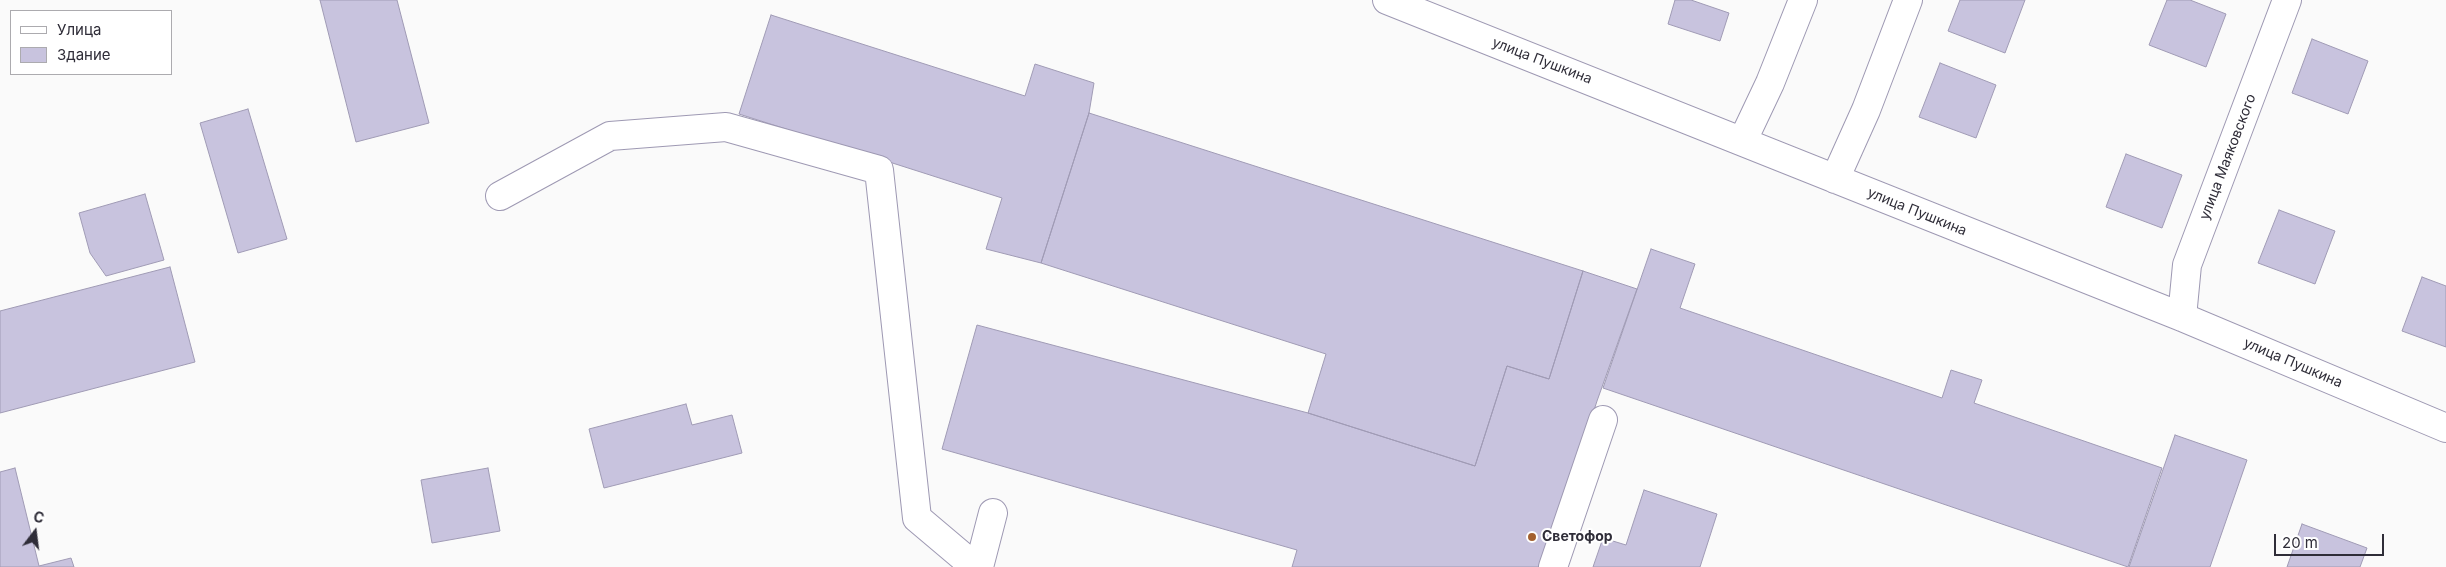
<!DOCTYPE html>
<html>
<head>
<meta charset="utf-8">
<style>
  body { margin:0 }
  #map { position:relative; width:2446px; height:567px; overflow:hidden; background:#fafafa; font-family:Inter,sans-serif }
  canvas { display:block }
  .legend { position:absolute; left:10px; top:10px; width:162px; height:65px; box-sizing:border-box; background:#fff; border:1px solid #acabaf; margin:0; padding:6px 9px; list-style:none; font-size:15px; color:#2f2d38 }
  .legend li { display:flex; align-items:center; gap:10px; height:25px }
  .legend b { width:25px; border:1px solid #acabaf }
  .north { position:absolute; left:10px; top:507px; width:50px; height:50px; -webkit-text-stroke:4px #fff; paint-order:stroke; rotate:15deg; font-size:14px; font-weight:700; line-height:20px; text-align:center; color:#2f2d38 }
  .north::after { content:''; display:block; margin:auto; width:18px; height:22px; background:#2f2d38; clip-path:polygon(50% 0,100% 100%,50% 72%,0 100%) }
  .scale { position:absolute; left:2274px; top:534px; width:110px; height:22px; box-sizing:border-box; border:2px solid #2f2d38; border-top:0; padding-left:6px; font-size:15px; line-height:18px; white-space:nowrap; color:#2f2d38; -webkit-text-stroke:4px #fff; paint-order:stroke }
</style>
</head>
<body>
<div id="map">
<canvas width="2446" height="567"></canvas>
<ul class="legend">
<li><b style="height:6px;background:#fff"></b>Улица</li>
<li><b style="height:14px;background:#c8c3de"></b>Здание</li>
</ul>
<div class="north">С</div>
<div class="scale">20 m</div>
</div>
<script>
const c = document.querySelector('canvas').getContext('2d');
c.lineJoin = 'round';
function fillPath(path, color) { c.fillStyle = color; c.fill(path, 'evenodd'); }
const toPath = rows => new Path2D(rows.map(r => 'M' + r).join(''));
function strokePath(path, color, width, dash) { c.strokeStyle = color; c.lineWidth = width; c.lineCap = dash ? 'butt' : 'round'; c.setLineDash(dash || []); c.stroke(path); }
function write(font, color, halo, rows, align = 'center') {
  c.font = font + ' Inter,sans-serif'; c.lineWidth = 4; c.setLineDash([]); c.textBaseline = 'middle'; c.strokeStyle = halo; c.fillStyle = color; for (const [text, x, y, turn = 0] of rows) {
    c.save(); c.translate(x, y); c.rotate((+turn || 0) * Math.PI / 180); c.textAlign = isNaN(turn) ? turn : align; if (halo) c.strokeText(text, 0, 0); c.fillText(text, 0, 0); c.restore();
  }
}
const building = toPath([
  [320,0,397,0,429,123,356,142,320,0],
  [1675,0,1691,0,1729,13,1720,41,1668,24,1675,0],
  [1960,0,2025,0,2005,53,1948,31,1960,0],
  [2167,0,2190,0,2226,14,2206,67,2149,45,2167,0],
  [771,15,1025,96,1035,64,1094,83,1089,113,1041,263,986,249,1002,198,739,114,771,15],
  [2312,39,2368,61,2348,114,2292,93,2312,39],
  [1940,63,1996,85,1976,138,1919,117,1940,63],
  [248,109,287,239,238,253,200,123,248,109],
  [1089,113,1583,271,1549,379,1507,366,1475,466,1308,413,1326,354,1041,263,1089,113],
  [2126,154,2182,175,2162,228,2106,207,2126,154],
  [145,194,164,260,106,276,90,253,79,213,145,194],
  [2279,210,2335,231,2315,284,2258,263,2279,210],
  [1651,249,1695,264,1680,308,1942,398,1951,370,1982,380,1974,403,2162,468,2128,567,1603,388,1651,249],
  [170,267,195,362,0,413,0,311,170,267],
  [1583,271,1637,289,1597,401,1543,567,1292,567,1297,550,942,449,977,325,1308,413,1475,466,1507,366,1549,379,1583,271],
  [2422,277,2446,286,2446,347,2402,331,2422,277],
  [686,404,692,425,732,415,742,453,604,488,589,429,686,404],
  [2175,435,2247,460,2210,567,2129,567,2175,435],
  [15,468,39,566,71,558,74,567,0,567,0,472,15,468],
  [488,468,500,531,432,543,421,480,488,468],
  [1644,490,1717,514,1700,567,1593,567,1603,538,1626,545,1644,490],
  [2302,524,2367,548,2360,567,2287,567,2302,524]
]);
const minor = toPath([
  [1387,0,2182,317,2446,428],
  [1743,140,1770,83,1803,0],
  [1835,179,1866,110,1908,0],
  [500,196,610,136,726,127,879,170,917,518,975,567],
  [2182,317,2187,265,2287,0],
  [979,567,993,513],
  [1553,567,1603,420]
]);
const markers = [
  [1532,537,5,"#a3602f"]
];
const streetNames = [
  ["улица Пушкина",1542,61,21],
  ["улица Маяковского",2228,157,-69],
  ["улица Пушкина",1917,212,22],
  ["улица Пушкина",2293,363,23]
];
const poiNames = [
  ["Светофор",1542,537]
];
fillPath(building, '#c8c3de');
strokePath(building, '#a09bb5', 1);
strokePath(minor, '#9e99b3', 30);
strokePath(minor, '#fff', 28);
for (const [x, y, r, color] of markers) { const dot = new Path2D(); dot.arc(x, y, r, 0, 2 * Math.PI); c.fillStyle = color; c.fill(dot); strokePath(dot, '#fff', 2); }
write('14px', '#2f2d38', '#fff', streetNames);
write('bold 14px', '#2f2d38', '#fff', poiNames, 'left');
</script>
</body>
</html>
